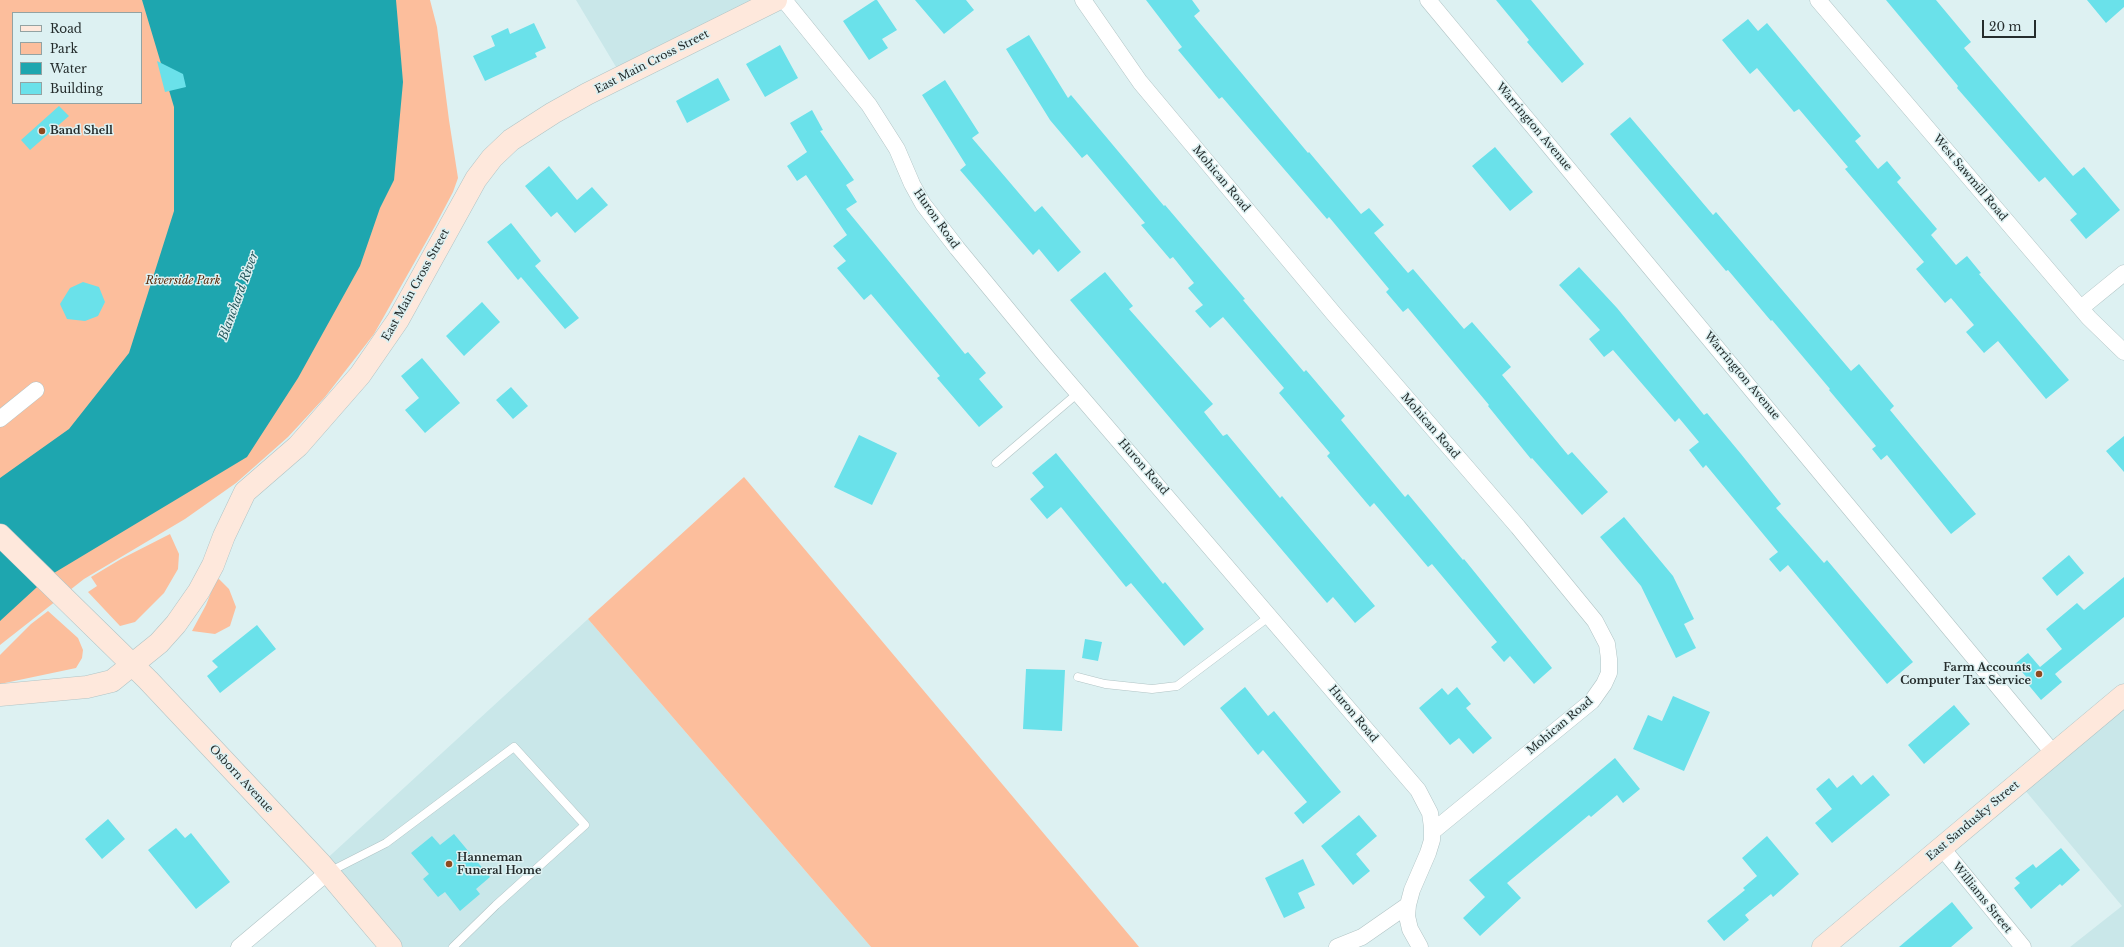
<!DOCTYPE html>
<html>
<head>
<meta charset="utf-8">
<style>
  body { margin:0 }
  #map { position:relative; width:2124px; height:947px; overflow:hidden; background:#ddf1f2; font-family:"Libre Baskerville",serif }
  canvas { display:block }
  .legend { position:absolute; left:12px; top:12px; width:130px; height:92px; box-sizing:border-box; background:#ddf1f2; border:1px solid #93a3a3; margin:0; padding:5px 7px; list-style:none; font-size:12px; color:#252d2d }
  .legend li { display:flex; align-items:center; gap:8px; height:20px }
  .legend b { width:20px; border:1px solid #93a3a3 }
  .scale { position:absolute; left:1982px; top:20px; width:54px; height:18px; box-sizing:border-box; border:2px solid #252d2d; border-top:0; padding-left:5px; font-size:12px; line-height:14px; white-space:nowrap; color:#252d2d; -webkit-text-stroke:3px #ddf1f2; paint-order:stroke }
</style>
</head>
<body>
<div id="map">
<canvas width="2124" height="947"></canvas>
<ul class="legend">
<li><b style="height:5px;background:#fee8dc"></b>Road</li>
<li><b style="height:11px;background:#fcbe9c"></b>Park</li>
<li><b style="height:11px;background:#1ea6af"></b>Water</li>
<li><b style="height:11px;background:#6ae1ea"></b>Building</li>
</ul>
<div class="scale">20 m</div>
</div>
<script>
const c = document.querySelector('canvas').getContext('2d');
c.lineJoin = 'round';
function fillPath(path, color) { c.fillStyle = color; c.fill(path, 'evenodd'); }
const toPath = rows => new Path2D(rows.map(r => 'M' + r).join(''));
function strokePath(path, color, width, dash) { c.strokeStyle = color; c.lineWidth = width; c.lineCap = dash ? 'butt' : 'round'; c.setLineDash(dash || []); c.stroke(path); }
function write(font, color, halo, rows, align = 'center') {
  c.font = font + ' "Libre Baskerville",serif'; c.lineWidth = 3; c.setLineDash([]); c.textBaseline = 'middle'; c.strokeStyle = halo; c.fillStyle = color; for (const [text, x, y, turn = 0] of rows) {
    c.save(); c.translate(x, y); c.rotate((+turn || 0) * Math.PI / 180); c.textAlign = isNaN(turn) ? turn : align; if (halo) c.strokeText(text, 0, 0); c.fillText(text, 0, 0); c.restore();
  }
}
const built = toPath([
  [576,0,776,0,622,77],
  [588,619,871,947,391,947,321,864],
  [2124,695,2124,947,2070,947,2122,906,2019,783]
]);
const green = toPath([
  [0,0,430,0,437,27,449,120,458,178,453,192,435,226,374,334,325,397,288,437,236,483,185,519,84,579,0,645],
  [13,13,141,13,141,103,13,103],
  [744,477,1135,942,1139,947,871,947,588,619],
  [170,534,179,554,178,569,164,593,135,622,120,626,88,592,97,586,91,577,121,559],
  [219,579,229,589,236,607,230,626,215,634,192,631,206,605,216,580],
  [48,611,78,638,83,650,82,658,76,668,0,684,0,655,31,624]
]);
const water = toPath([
  [142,0,396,0,403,82,394,180,380,208,360,266,298,378,247,457,49,576,0,621,0,478,69,429,129,353,174,211,174,107]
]);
const building = toPath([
  [875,0,877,0,897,30,882,39,888,48,869,60,843,21],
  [915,0,966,0,974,10,944,34],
  [1146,0,1192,0,1200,11,1194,16,1308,153,1309,152,1361,214,1369,208,1384,225,1374,233,1408,273,1413,269,1464,329,1472,322,1511,367,1502,375,1568,455,1572,452,1608,492,1582,515,1532,458,1531,459,1488,406,1489,405,1408,308,1403,312,1386,292,1389,289,1329,217,1327,219,1222,97,1219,99,1178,50,1182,47],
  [1496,0,1531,0,1584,64,1562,83,1527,42,1529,40],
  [1886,0,1936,0,1971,42,1964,48,2073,176,2084,167,2120,210,2086,239,2070,220,2077,214,2045,177,2039,182,1957,88,1958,86],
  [2087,0,2124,0,2124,7,2106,23],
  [1748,19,1758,31,1767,23,1861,136,1855,141,1878,169,1887,161,1901,178,1897,182,1937,229,1931,235,1956,265,1967,256,1981,273,1979,274,2069,380,2046,399,1998,341,1984,353,1966,332,1974,325,1951,298,1945,303,1916,269,1924,262,1845,169,1848,167,1799,109,1794,112,1757,68,1750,74,1722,40],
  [534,23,546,48,535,53,537,57,485,81,473,56,495,46,491,36,508,28,510,34],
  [1029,35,1068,98,1071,95,1164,206,1165,205,1245,299,1243,300,1304,372,1306,370,1345,416,1341,420,1405,497,1408,494,1463,560,1464,559,1552,668,1534,684,1510,656,1504,662,1491,647,1497,642,1432,564,1428,567,1374,503,1370,507,1327,456,1330,453,1279,393,1284,388,1223,317,1210,328,1195,311,1203,305,1188,288,1194,283,1173,257,1170,259,1141,225,1145,223,1087,154,1082,158,1050,120,1006,49],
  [780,45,798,78,765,97,746,64],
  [157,61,183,74,186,87,165,92],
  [718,78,730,100,687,123,676,101],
  [945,80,979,133,972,138,1035,212,1042,206,1081,252,1058,272,1039,249,1033,255,960,170,966,165,922,95],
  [59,106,69,116,30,150,21,140],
  [812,110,823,130,820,131,854,180,846,185,857,202,846,209,965,354,968,352,986,373,979,379,1003,407,979,427,937,378,940,376,871,294,864,300,837,268,846,261,833,246,847,235,806,175,797,181,787,166,807,152,790,123],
  [1630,117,1713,215,1716,212,1851,371,1859,364,1894,406,1890,410,1976,514,1951,534,1887,455,1881,460,1872,449,1876,446,1829,390,1830,389,1772,320,1771,321,1728,270,1726,271,1610,134],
  [1495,147,1533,192,1510,211,1472,166],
  [549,166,577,200,592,187,608,205,575,233,557,212,551,217,525,186],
  [511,223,541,261,535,266,579,318,565,329,521,277,518,280,487,242],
  [1579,267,1617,308,1704,415,1707,413,1741,454,1781,504,1776,508,1824,563,1827,560,1913,662,1887,684,1788,565,1780,572,1769,559,1778,552,1706,465,1703,468,1689,450,1699,442,1679,418,1675,422,1613,350,1604,357,1589,339,1600,330,1559,285],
  [1105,272,1133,306,1129,309,1213,404,1204,412,1223,436,1227,434,1280,498,1282,496,1375,606,1355,623,1333,597,1327,603,1070,300],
  [83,282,99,287,105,302,98,316,85,321,67,319,60,304,70,288],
  [482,302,500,322,464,356,446,336],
  [422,358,460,403,425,433,405,410,419,398,401,376],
  [511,387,528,406,513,419,496,400],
  [859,435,897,453,872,505,834,487],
  [2124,436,2124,472,2106,451],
  [1056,453,1163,584,1165,582,1204,629,1184,646,1131,583,1126,587,1061,507,1047,519,1030,499,1044,487,1032,473],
  [1624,517,1673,576,1694,619,1684,624,1696,648,1676,658,1641,586,1600,537],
  [2069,555,2084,573,2057,596,2042,578],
  [2124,577,2124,617,2055,674,2062,682,2041,700,2026,682,2029,680,2015,664,2028,653,2040,667,2062,649,2046,629,2077,603,2084,610],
  [257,625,276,649,220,693,207,676,218,667,212,661],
  [1085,639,1102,642,1098,661,1082,658],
  [1026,669,1065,670,1062,731,1023,729],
  [1245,687,1268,716,1274,711,1341,792,1303,824,1294,813,1307,802,1263,750,1258,755,1220,708],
  [1457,687,1471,704,1466,708,1492,738,1473,754,1459,738,1450,745,1419,708,1442,688,1448,695],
  [1673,696,1710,712,1684,771,1633,749,1648,715,1662,721],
  [1954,705,1970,724,1924,764,1908,745],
  [1615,758,1640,789,1623,803,1617,795,1591,817,1589,815,1507,883,1521,898,1480,936,1463,918,1485,897,1469,880],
  [1853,775,1861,785,1873,775,1890,795,1832,843,1815,823,1832,809,1816,789,1829,778,1837,788],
  [1359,815,1377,836,1356,854,1370,871,1353,885,1321,846],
  [108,819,125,839,102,859,85,839],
  [176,828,185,838,191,833,230,882,196,909,148,850],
  [454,834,490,877,476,889,480,894,460,911,445,892,438,897,423,879,429,874,411,853,432,836,440,845],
  [1767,836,1799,874,1773,897,1771,894,1745,915,1749,920,1724,941,1707,921,1745,890,1743,888,1757,876,1742,858],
  [2061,848,2080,870,2062,886,2060,884,2031,909,2014,888,2020,883,2015,878,2033,864,2036,868],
  [1303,859,1315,885,1298,893,1305,908,1284,918,1265,878],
  [1952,902,1973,928,1951,947,1899,947]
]);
const lane = toPath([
  [996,463,1078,393],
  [1078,677,1105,684,1152,689,1177,686,1270,616],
  [329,872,386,843,514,747,585,825,496,905,453,947]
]);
const street = toPath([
  [784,0,869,105,897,149,912,184,923,204,957,248,1046,356,1418,790,1430,813,1432,827,1432,840,1428,853,1412,890,1408,905,1407,916,1410,929,1420,947],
  [1083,0,1140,82,1334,314,1518,527,1595,621,1607,644,1609,659,1609,673,1604,684,1592,701,1432,832],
  [1428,0,2054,754],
  [1818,0,2089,318,2124,352],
  [2081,308,2124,273],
  [0,419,36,390],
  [1942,848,2023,947],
  [239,947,328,872],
  [1337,947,1362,937,1408,905]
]);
const secondary = toPath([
  [0,535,148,680,321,864,391,947],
  [0,695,87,687,112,681,159,643,176,624,199,591,213,565,224,536,245,492,298,446,360,375,398,320,476,179,492,158,511,140,553,113,587,94,776,0],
  [1823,947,2124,695]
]);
const markers = [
  [42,131,4,"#8f4a1f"],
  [2039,674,4,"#8f4a1f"],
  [449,864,4,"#8f4a1f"]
];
const streetNames = [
  ["East Main Cross Street",652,62,-27],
  ["Warrington Avenue",1534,127,50],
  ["West Sawmill Road",1970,178,50],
  ["Mohican Road",1221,179,50],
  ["Huron Road",936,219,55],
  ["East Main Cross Street",416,285,-61],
  ["Warrington Avenue",1742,376,50],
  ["Mohican Road",1430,426,49],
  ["Huron Road",1143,467,49],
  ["Huron Road",1353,714,50],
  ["Mohican Road",1560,726,-40],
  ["Osborn Avenue",241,779,47],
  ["East Sandusky Street",1973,821,-40],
  ["Williams Street",1982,898,51]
];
const poiNames = [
  ["Band Shell",50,131],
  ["Farm Accounts",2031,668,"right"],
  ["Computer Tax Service",2031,681,"right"],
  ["Hanneman",457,858],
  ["Funeral Home",457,871]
];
const parkNames = [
  ["Riverside Park",183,281]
];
const waterNames = [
  ["Blanchard River",239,296,-70]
];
fillPath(built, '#c9e7e9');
fillPath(green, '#fcbe9c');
fillPath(water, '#1ea6af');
fillPath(building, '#6ae1ea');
strokePath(lane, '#b1c4c5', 9);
strokePath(street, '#b1c4c5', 17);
strokePath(secondary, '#b1c4c5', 23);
strokePath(lane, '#fff', 8);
strokePath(street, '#fff', 16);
strokePath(secondary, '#fee8dc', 22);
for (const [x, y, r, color] of markers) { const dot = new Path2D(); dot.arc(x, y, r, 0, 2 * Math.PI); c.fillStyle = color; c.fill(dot); strokePath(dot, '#ddf1f2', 1.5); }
write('11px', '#252d2d', '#ddf1f2', streetNames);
write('bold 11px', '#252d2d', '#ddf1f2', poiNames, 'left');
write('italic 11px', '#5c2c0c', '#ddf1f2', parkNames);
write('italic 12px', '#275a5e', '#ddf1f2', waterNames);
</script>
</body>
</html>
